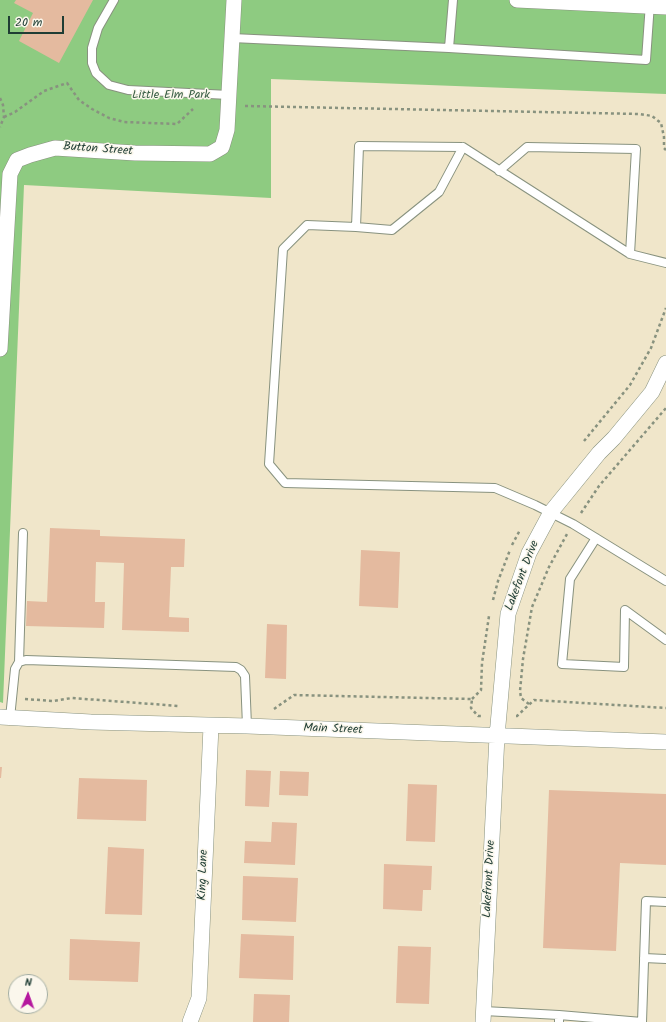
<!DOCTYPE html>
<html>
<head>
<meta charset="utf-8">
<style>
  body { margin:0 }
  #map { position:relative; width:666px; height:1022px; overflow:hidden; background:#f0e6ca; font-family:Kalam,sans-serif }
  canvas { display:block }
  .north { position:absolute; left:8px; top:974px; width:40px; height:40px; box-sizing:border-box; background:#fbf7ec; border:1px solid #a3ada2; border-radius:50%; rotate:2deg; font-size:11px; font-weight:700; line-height:16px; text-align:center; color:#1f3d34 }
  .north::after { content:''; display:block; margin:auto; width:14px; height:18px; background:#b5179e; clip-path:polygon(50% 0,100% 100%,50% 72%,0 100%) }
  .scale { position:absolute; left:8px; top:16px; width:56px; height:18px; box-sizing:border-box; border:2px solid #1f3d34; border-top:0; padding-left:5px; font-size:12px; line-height:14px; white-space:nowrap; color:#1f3d34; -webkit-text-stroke:3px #fbf7ec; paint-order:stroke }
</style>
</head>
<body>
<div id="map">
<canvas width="666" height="1022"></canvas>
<div class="north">N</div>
<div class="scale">20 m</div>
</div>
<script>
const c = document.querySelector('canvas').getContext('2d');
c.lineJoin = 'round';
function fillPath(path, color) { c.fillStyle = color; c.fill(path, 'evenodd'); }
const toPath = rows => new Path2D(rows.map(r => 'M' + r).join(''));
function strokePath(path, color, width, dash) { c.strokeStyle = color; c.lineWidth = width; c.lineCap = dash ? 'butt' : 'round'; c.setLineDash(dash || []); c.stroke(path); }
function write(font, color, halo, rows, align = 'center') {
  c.font = font + ' Kalam,sans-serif'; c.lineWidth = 3; c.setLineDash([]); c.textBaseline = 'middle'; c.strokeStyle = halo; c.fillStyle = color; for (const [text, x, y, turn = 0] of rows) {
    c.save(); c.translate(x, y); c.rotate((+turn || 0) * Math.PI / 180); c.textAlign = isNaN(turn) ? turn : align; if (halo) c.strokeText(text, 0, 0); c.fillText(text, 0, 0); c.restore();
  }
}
const green = toPath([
  [0,0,666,0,666,94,271,79,271,198,24,185,3,703,0,702]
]);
const building = toPath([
  [16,0,93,0,59,63,19,41,33,13,14,3],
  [50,528,100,530,100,536,185,539,184,567,171,567,169,617,189,618,189,632,122,630,124,563,96,562,95,602,105,602,104,628,26,626,27,601,47,602],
  [361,550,400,552,398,608,359,606],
  [267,624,287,625,286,679,265,678],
  [0,767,2,767,1,778,0,778],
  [246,770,271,771,269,807,245,806],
  [280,771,309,772,308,796,279,795],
  [79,778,147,780,146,821,77,819],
  [408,784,437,785,435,842,406,841],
  [549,790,666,794,666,865,620,863,616,951,543,948],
  [272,822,297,823,295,865,244,863,245,841,271,842],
  [108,847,144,849,142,915,105,914],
  [384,864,432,866,431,890,423,890,422,911,383,909],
  [243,876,298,878,296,922,242,920],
  [241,934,294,936,293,980,239,978],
  [70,939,140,942,138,982,69,980],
  [398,946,431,947,429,1004,396,1003],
  [254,994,290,995,289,1022,253,1022]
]);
const path = toPath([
  [0,98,3,105,4,117,0,127],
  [245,106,640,114,652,116,661,123,664,137,664,148,666,150],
  [4,117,15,112,44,91,67,83,79,100,92,109,109,118,124,122,177,124,193,109],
  [584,441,630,385,651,348,666,308],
  [581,513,599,486,666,408],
  [512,545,520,530],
  [493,600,498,581,510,550],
  [25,699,53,701,72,698,179,706],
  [472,699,481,690,482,663,489,616],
  [529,704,521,698,520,691,523,659,532,607,549,567,567,534],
  [274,709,294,695,472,699,471,708,478,716,481,716],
  [516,716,517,716,534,700,666,708]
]);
const service = toPath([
  [114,0,98,28,92,48,92,63,96,73,109,85,128,90,229,95],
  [232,38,449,48,453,0],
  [449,48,646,60,650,3],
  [499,171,527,147,636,149,630,254],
  [356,227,392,230,439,192,463,147],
  [666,263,630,254,463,147,359,146,356,227,307,225,283,249,269,464,285,483,495,488,535,505,573,524,666,581],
  [596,538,570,579,562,664,624,667,625,610,666,640],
  [19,662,23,533],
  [10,718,15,669,19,662,26,660,236,667,241,670,245,676,247,726],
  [644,958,666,959],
  [484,1011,559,1015,559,1022],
  [559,1015,642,1022,646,901,666,902]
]);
const minor = toPath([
  [517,0,666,7],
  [0,349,10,174,17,160,30,155,55,148,135,153,210,154,222,147,227,130,234,0],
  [0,717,91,722,247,726,666,742],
  [190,1022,199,998,211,726],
  [483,1022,497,736,508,614,529,553,551,512,599,453,614,438,652,392,666,363]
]);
const parkNames = [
  ["Little Elm Park",171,96]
];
const streetNames = [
  ["Button Street",98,150,4],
  ["Lakefont Drive",523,576,-69],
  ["Main Street",333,730,2],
  ["King Lane",204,875,-88],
  ["Lakefront Drive",490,879,-87]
];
fillPath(green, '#8ecb81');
fillPath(building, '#e4ba9f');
strokePath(service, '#88927f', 10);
strokePath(minor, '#88927f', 16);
strokePath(path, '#88927f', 2.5, [3, 3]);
strokePath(service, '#fff', 8);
strokePath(minor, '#fff', 15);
write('12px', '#3b6047', '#fbf7ec', parkNames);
write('12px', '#1f3d34', '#fbf7ec', streetNames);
</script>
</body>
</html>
